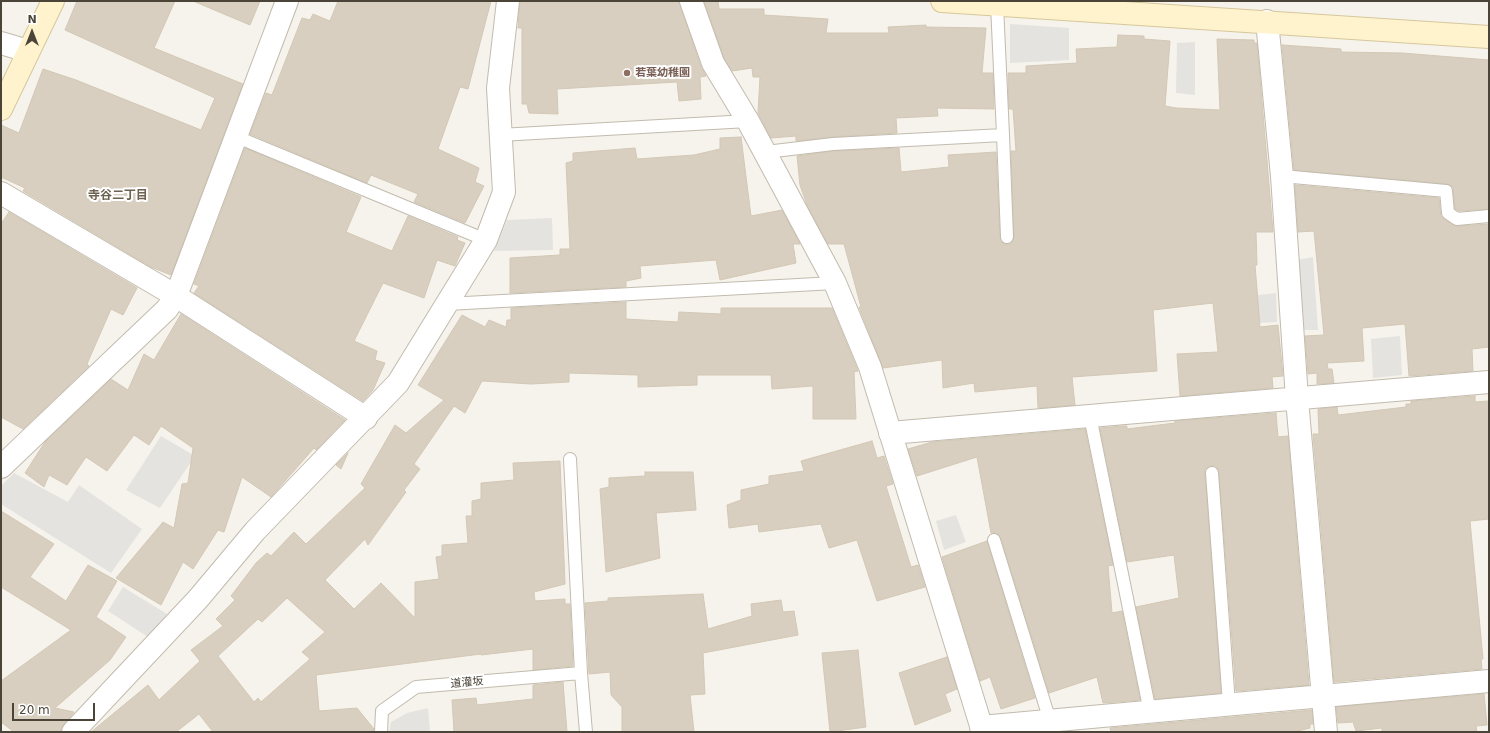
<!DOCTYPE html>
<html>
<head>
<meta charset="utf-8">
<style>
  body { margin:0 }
  #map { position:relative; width:1490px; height:733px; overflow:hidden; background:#f6f3ec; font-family:"DejaVu Sans",sans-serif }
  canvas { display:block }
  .frame { position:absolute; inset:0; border:2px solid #4b4439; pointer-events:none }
  .north { position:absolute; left:12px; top:12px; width:40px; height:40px; -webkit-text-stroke:3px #fff; paint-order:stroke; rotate:0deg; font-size:11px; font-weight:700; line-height:16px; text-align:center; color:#4b4439 }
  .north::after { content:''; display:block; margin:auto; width:14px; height:18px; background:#4b4439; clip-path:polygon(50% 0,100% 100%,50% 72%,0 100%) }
  .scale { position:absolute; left:12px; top:703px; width:83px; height:18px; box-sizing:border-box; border:2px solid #4b4439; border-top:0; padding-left:5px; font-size:12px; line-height:14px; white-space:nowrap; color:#4b4439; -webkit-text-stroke:3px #fff; paint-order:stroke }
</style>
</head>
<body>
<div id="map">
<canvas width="1490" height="733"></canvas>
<div class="frame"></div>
<div class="north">N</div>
<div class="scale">20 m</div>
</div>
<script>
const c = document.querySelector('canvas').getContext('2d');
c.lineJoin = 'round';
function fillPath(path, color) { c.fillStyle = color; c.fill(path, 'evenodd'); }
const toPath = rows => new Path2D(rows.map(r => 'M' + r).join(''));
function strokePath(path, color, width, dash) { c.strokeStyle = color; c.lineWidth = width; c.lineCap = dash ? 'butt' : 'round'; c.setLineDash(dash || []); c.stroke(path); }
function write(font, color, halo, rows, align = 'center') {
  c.font = font + ' "DejaVu Sans","Noto Sans JP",sans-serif'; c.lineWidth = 4; c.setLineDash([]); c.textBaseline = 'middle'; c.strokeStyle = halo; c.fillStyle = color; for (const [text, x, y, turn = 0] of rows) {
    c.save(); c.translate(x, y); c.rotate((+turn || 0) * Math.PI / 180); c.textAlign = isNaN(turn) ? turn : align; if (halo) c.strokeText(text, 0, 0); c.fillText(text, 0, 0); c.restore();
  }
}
const parking = toPath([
  [1010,24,1069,28,1069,60,1010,63],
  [1195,42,1195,95,1176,93,1177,43],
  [552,218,553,250,494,251,507,220],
  [1313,257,1318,330,1302,330,1297,260],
  [1276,293,1277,322,1218,325,1214,300],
  [1400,336,1402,375,1373,378,1371,339],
  [161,436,195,456,160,508,126,490],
  [14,473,68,502,79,485,142,529,111,573,1,504,1,486],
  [956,515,966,542,944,550,936,521],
  [123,587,167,614,148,637,108,611],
  [428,708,430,732,389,732,391,722,407,713]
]);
const building = toPath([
  [77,1,175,1,154,48,243,84,171,275,151,267,23,191,25,188,1,177,1,125,19,133,43,69,76,80,201,130,215,98,65,30,77,1],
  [193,1,260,1,250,25,193,1],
  [338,1,491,1,468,89,460,87,438,149,479,168,475,182,484,186,465,223,414,202,418,194,371,175,367,183,250,134,266,93,272,95,302,18,310,20,313,14,330,21,338,1],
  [520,1,679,1,701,67,706,76,700,77,701,99,679,101,677,82,557,89,558,114,529,113,527,104,522,104,522,28,518,28,520,1],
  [704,1,718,1,719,9,764,9,764,15,828,19,826,33,889,33,888,27,926,25,926,27,986,28,982,73,993,73,994,109,937,108,938,116,896,118,897,133,833,137,796,141,796,136,771,138,758,113,760,77,753,77,752,68,732,71,724,58,704,1],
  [1118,35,1144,36,1144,39,1170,41,1165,106,1176,108,1220,110,1217,39,1254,40,1254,43,1257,43,1273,232,1256,232,1257,265,1255,265,1260,327,1278,325,1283,376,1272,377,1273,388,1180,396,1177,354,1218,352,1213,303,1153,310,1157,371,1072,377,1075,405,1038,408,1037,386,975,392,974,383,943,388,942,360,883,368,859,307,861,307,844,244,828,244,807,205,800,185,797,156,834,151,899,148,901,172,949,167,948,155,996,152,1000,238,1004,244,1011,244,1014,237,1011,151,1016,151,1013,109,1009,109,1008,73,1026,73,1026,66,1077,63,1076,49,1117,47,1118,35],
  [1282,45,1341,49,1341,52,1402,53,1489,60,1489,209,1459,211,1455,209,1453,187,1447,184,1294,170,1282,45],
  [741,137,751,216,782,210,800,244,793,244,796,263,720,280,716,260,640,266,641,278,626,281,626,287,510,293,510,258,560,255,560,249,570,249,566,163,573,161,573,153,635,148,637,159,694,155,720,149,720,138,741,137],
  [245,148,361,197,346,232,392,251,408,216,458,237,457,240,465,243,455,266,437,260,424,298,383,283,354,341,377,351,375,360,385,363,373,390,363,401,194,293,199,286,194,284,245,148],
  [1295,185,1439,198,1441,217,1453,225,1458,226,1489,224,1489,347,1472,349,1473,371,1409,376,1405,324,1362,328,1364,361,1327,363,1328,369,1332,369,1334,383,1317,384,1317,373,1308,374,1305,336,1324,335,1314,231,1298,232,1295,185],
  [9,212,137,288,123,315,111,309,87,364,89,366,23,429,1,417,1,224,9,212],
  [626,302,626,319,678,322,679,312,721,314,721,308,832,308,858,371,854,372,856,419,813,419,813,386,772,389,771,375,697,375,697,385,638,387,638,375,569,373,569,382,531,384,482,381,465,413,454,406,414,464,420,469,404,490,406,492,368,545,365,539,325,580,354,609,381,583,415,618,415,582,439,579,436,557,442,556,442,545,468,543,466,516,472,516,472,501,481,499,481,483,514,480,513,463,560,461,565,584,534,592,535,601,565,599,565,604,570,604,573,666,533,670,533,649,481,655,481,654,316,675,319,711,357,708,374,729,374,732,213,732,199,714,176,732,91,732,148,685,159,700,200,661,191,650,223,626,216,619,235,600,231,596,256,563,267,553,271,556,294,532,306,544,365,488,361,484,395,425,406,433,444,400,418,385,462,315,485,327,489,320,506,327,507,320,511,320,511,308,626,302],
  [287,598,325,632,302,652,310,659,261,702,258,698,254,702,218,656,258,619,262,622,287,598],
  [181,314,345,420,316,450,314,448,271,497,242,477,224,532,218,530,193,569,183,562,161,605,116,578,163,522,174,528,182,484,188,483,193,448,161,426,149,445,134,435,107,471,86,457,67,485,49,475,44,487,25,473,45,442,111,379,128,390,144,354,154,360,181,314],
  [1475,396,1475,402,1489,401,1489,519,1470,521,1483,659,1481,659,1482,669,1334,682,1313,434,1319,434,1318,409,1337,407,1338,415,1406,407,1406,404,1411,404,1411,401,1475,396],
  [1276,413,1278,437,1288,436,1309,685,1236,691,1219,472,1216,466,1211,466,1205,469,1205,474,1221,693,1155,699,1136,607,1179,598,1174,555,1127,562,1100,428,1122,426,1127,426,1127,429,1175,423,1175,421,1276,413],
  [1085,429,1113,565,1108,566,1112,613,1122,611,1140,700,1103,703,1097,677,1049,693,1001,538,996,533,991,533,977,457,917,476,908,449,932,442,1085,429],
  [872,441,877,458,884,456,893,484,886,486,911,567,918,565,925,587,877,601,857,540,829,548,821,524,759,532,758,524,729,528,727,505,741,500,741,490,769,484,769,476,804,471,801,461,872,441],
  [348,453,341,469,336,465,348,453],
  [645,472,693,472,696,510,656,513,660,558,606,572,600,489,609,487,609,478,645,476,645,472],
  [1,511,54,544,30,577,66,601,88,565,117,581,96,617,126,637,110,660,55,708,74,712,64,724,60,732,14,732,1,722,1,681,71,630,1,587,1,511],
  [987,541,1035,698,1001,709,990,677,980,681,942,557,987,541],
  [703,594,708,629,752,616,751,604,781,600,783,612,794,611,798,635,703,653,705,694,690,695,694,732,622,732,622,707,611,695,610,672,589,674,585,603,608,601,608,598,703,594],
  [858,650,866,727,830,732,822,653,858,650],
  [947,657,957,689,945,694,951,711,915,725,899,673,947,657],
  [563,682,567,732,454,732,452,700,476,698,477,705,533,699,533,685,563,682],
  [1484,694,1487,725,1476,726,1477,732,1382,732,1382,728,1356,731,1353,722,1338,723,1336,707,1484,694],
  [1312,710,1313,724,1310,724,1310,728,1294,732,1111,732,1110,728,1312,710]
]);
const lane = toPath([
  [500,135,748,121],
  [1003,135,1007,237],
  [237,137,486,240],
  [766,152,833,144,1003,135,997,5],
  [1282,176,1446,191,1448,213,1457,219,1489,216],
  [447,304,835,283],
  [1090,416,1150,712],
  [570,459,581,673,586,732],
  [1212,473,1229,704],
  [994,540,1050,721],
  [381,732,382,711,416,687,581,673]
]);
const street = toPath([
  [691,1,713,63,748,121,835,283,870,367,983,732],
  [1267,21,1282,176,1297,399,1326,732],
  [1,43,28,51],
  [1,193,176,296,366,418],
  [890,433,1489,382],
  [1,467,167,309,176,296,287,1],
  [981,727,1489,681],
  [73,732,198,599,255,531,398,383,486,240,504,192,498,88,508,1]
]);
const secondary = toPath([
  [942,1,1489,37],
  [1,109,53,1]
]);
const markers = [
  [627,73,4,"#8d6e63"]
];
const educationNames = [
  ["若葉幼稚園",635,73]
];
const streetNames = [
  ["道灌坂",467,683,-5]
];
const neighbourhoodNames = [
  ["寺谷二丁目",118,196]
];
fillPath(parking, '#e5e3e0');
fillPath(building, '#d8cfc1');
strokePath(building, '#d3c7b4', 1);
strokePath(lane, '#c2bbae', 14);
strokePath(street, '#c2bbae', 24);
strokePath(secondary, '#d6c79b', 24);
strokePath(lane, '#fff', 12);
strokePath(street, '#fff', 22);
strokePath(secondary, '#fff3cd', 22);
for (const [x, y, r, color] of markers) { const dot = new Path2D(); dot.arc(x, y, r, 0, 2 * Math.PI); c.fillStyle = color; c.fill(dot); strokePath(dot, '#fff', 1.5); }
write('bold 11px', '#785e54', '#fff', educationNames, 'left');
write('11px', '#4b4439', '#fff', streetNames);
write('bold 12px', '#6e6250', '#fff', neighbourhoodNames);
</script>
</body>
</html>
